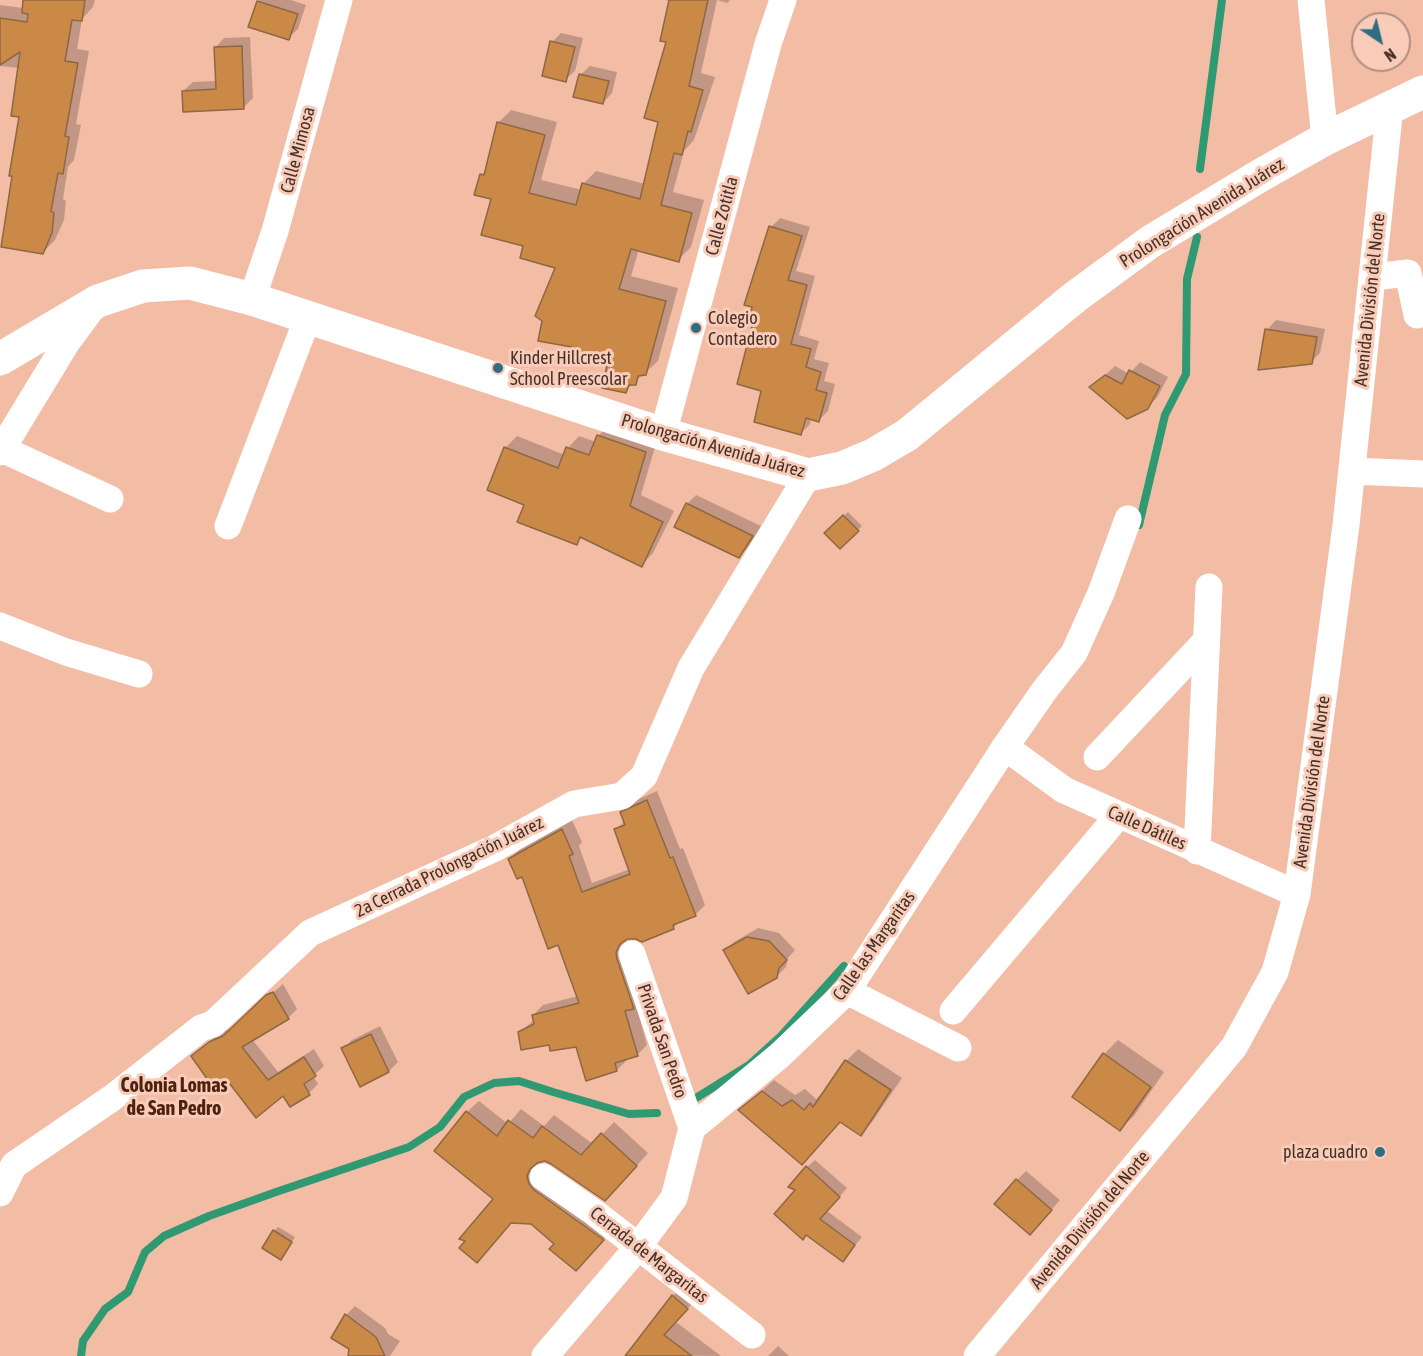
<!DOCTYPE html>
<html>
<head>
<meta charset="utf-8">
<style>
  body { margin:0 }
  #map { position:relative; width:1423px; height:1356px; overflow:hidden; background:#f3bca5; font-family:"Asap Condensed",sans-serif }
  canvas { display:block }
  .north { position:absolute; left:1351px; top:12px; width:60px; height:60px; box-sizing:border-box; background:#f9ccba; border:2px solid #b18e80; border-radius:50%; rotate:145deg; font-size:16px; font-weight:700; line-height:24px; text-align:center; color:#463128 }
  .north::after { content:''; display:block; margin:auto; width:21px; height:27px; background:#2f6d83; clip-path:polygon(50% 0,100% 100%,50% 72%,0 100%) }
</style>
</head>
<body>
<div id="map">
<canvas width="1423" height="1356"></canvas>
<div class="north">N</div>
</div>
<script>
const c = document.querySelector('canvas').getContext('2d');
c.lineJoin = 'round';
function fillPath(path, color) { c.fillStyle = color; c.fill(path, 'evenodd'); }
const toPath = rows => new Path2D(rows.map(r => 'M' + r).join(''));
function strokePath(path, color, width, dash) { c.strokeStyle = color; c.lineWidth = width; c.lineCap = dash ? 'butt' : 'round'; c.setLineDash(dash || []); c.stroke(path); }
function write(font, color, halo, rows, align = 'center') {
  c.font = font + ' "Asap Condensed",sans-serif'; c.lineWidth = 6; c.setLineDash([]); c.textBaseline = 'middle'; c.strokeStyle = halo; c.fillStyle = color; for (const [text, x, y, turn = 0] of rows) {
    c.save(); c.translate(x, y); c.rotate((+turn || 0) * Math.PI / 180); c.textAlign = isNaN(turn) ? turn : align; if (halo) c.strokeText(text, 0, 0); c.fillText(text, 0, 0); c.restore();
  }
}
const shadow = toPath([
  [32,0,95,0,93,7,82,19,77,49,89,51,76,124,81,125,74,160,68,167,63,199,66,201,64,220,55,240,42,253,21,116,19,68,0,66,0,5,31,9],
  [260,0,291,0,306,5,298,29,288,38,258,1],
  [666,0,730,0,727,3,717,0,701,73,715,77,694,140,684,151,673,192,704,200,691,247,678,260,639,249,631,276,678,288,658,361,625,391,609,364,574,345,557,267,525,245,493,198,482,175,486,170,498,123,511,110,557,122,541,180,582,190,583,184,596,171,645,184,660,121,668,41,670,2],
  [561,33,583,38,575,71,565,80,552,42],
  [250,37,253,98,244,107,183,91,193,82,217,81,215,48,224,38],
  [590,66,617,72,612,93,603,103,580,75],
  [780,218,810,227,796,271,815,276,799,335,819,341,814,359,829,363,824,381,835,384,828,411,819,420,811,418,810,424,801,433,763,390,755,321,771,227],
  [1276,320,1325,329,1320,353,1311,362,1267,330],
  [1140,362,1168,377,1157,398,1147,407,1092,387,1115,366,1129,374],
  [610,424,657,440,641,495,674,511,653,553,642,565,583,537,576,543,526,504,505,448,517,436,565,455,568,448,579,436,596,442,598,436],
  [696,495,761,526,748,547,739,556,687,504],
  [848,512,862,526,840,547,826,533],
  [657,791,680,849,683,848,705,905,695,915,682,920,673,928,627,938,627,948,636,1005,647,1045,637,1055,626,1058,627,1060,617,1070,578,1045,551,1043,520,1032,534,1020,533,1015,543,1005,578,996,559,943,523,875,510,859,520,849,572,820,582,842,579,846,592,883,630,869,616,830,625,820,622,813,632,802],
  [758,928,779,933,795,950,788,958,786,967,776,977,725,951,734,942],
  [283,984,297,1009,288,1018,252,1039,278,1072,314,1049,324,1066,313,1076,318,1084,309,1093,291,1105,284,1094,230,1082,193,1056,219,1033,234,1027],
  [380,1026,398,1062,389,1071,360,1085,343,1049,352,1040],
  [1118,1040,1164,1072,1134,1116,1120,1129,1104,1054],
  [858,1049,902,1078,872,1122,861,1134,840,1120,740,1110,774,1080,795,1095,805,1089,816,1099,823,1093,824,1094,846,1061],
  [479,1101,508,1124,521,1109,544,1126,554,1115,593,1144,614,1122,648,1153,617,1188,545,1160,539,1161,540,1172,614,1227,588,1258,496,1199,467,1112],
  [815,1160,847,1188,827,1211,862,1237,843,1260,806,1234,798,1189,807,1167],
  [1026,1171,1060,1200,1039,1224,1017,1180],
  [278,1227,295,1237,281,1258,274,1231],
  [685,1283,699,1296,676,1322,721,1356,628,1355,673,1296],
  [355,1306,385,1328,388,1334,400,1341,390,1356,352,1356,346,1315],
  [778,1346,789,1356,768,1356]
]);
const stream = toPath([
  [1200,169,1222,0],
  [1139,525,1165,415,1186,374,1187,279,1197,237],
  [696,1098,749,1065,781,1036,844,966],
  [81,1356,83,1341,105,1309,128,1292,145,1252,164,1236,209,1216,276,1192,409,1147,440,1127,464,1097,494,1083,519,1081,553,1092,629,1114,657,1113]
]);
const building = toPath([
  [23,0,85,0,82,21,72,20,65,61,78,63,65,136,69,137,63,174,58,173,51,211,54,213,52,233,43,254,1,247,12,176,9,176,19,117,11,116,20,52,0,65,0,18,27,22,28,14,22,13,23,0],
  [669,0,708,0,689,86,703,90,691,132,688,131,682,155,674,153,661,205,692,213,679,262,631,249,619,289,666,301,646,375,638,376,636,385,629,385,626,393,602,388,607,365,570,358,572,347,538,341,542,321,535,316,555,268,520,258,523,246,481,235,491,199,474,195,480,174,484,175,497,122,545,135,529,193,576,205,582,183,640,199,658,122,644,118,666,42,660,41,669,0],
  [257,1,298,14,289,40,248,27,257,1],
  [550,41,575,47,566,82,542,76,550,41],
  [242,46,244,109,183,112,182,91,216,89,214,47,242,46],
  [579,74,609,81,603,104,573,97,579,74],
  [769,226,802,236,788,280,807,285,791,344,811,349,806,367,821,372,816,390,827,393,819,422,806,418,801,435,754,422,761,391,737,384,753,322,748,321,752,307,744,305,769,226],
  [1265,329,1317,337,1312,364,1258,370,1265,329],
  [1129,370,1160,386,1148,409,1127,419,1089,387,1105,375,1122,384,1129,370],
  [597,435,646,452,630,506,663,522,642,567,580,537,577,545,517,522,524,505,487,490,504,447,558,468,566,447,589,455,597,435],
  [686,503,753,536,739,558,674,527,686,503],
  [843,515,859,531,840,549,824,533,843,515],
  [647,800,670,858,673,857,696,916,673,925,674,929,642,942,636,939,627,939,620,944,616,952,617,959,634,1009,625,1011,638,1056,615,1063,617,1071,586,1081,576,1047,550,1051,549,1045,521,1050,518,1032,534,1024,532,1015,579,1003,558,945,548,949,522,877,517,879,508,859,562,829,573,854,569,856,582,892,630,874,614,829,625,825,620,812,647,800],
  [747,937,769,941,787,960,779,968,777,978,748,994,723,950,747,937],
  [273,992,289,1019,242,1047,268,1080,304,1057,316,1076,304,1084,310,1095,290,1107,283,1096,256,1118,230,1084,217,1093,191,1056,209,1042,223,1036,266,995,273,992],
  [371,1034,389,1072,360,1087,341,1048,371,1034],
  [1103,1053,1151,1087,1120,1131,1072,1097,1103,1053],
  [845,1060,891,1090,861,1136,840,1122,802,1165,738,1110,762,1091,782,1106,792,1100,804,1110,810,1103,813,1107,845,1060],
  [466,1111,497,1136,508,1120,533,1138,542,1126,581,1155,601,1133,637,1166,605,1201,551,1164,545,1161,537,1163,530,1169,527,1176,529,1184,534,1190,604,1240,576,1271,549,1249,554,1244,531,1224,511,1223,477,1263,459,1248,465,1241,459,1239,493,1199,434,1151,466,1111],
  [806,1166,840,1197,820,1219,855,1245,843,1262,806,1235,803,1240,774,1214,795,1190,788,1187,806,1166],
  [1016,1179,1052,1210,1030,1235,994,1204,1016,1179],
  [273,1230,292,1242,281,1260,262,1248,273,1230],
  [672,1295,688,1309,664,1335,692,1356,625,1356,672,1295],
  [345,1314,376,1337,385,1356,348,1356,349,1349,331,1338,345,1314]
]);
const minor = toPath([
  [1311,0,1325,139],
  [1373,277,1408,273,1417,315,1423,313],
  [252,299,275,231,339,0],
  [663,434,768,44,783,0],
  [2,449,110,499],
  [0,452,67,342,93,307],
  [1352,471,1423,474],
  [228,526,308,317],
  [0,626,66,652,139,674],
  [1005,747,1064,790,1297,894],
  [1097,757,1206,641],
  [1197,851,1209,587],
  [632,954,692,1128],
  [847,991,958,1048],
  [953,1011,1118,816],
  [543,1177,595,1213,752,1335],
  [0,1193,14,1165,112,1098,201,1028,213,1024,310,933,495,848,574,804,622,796,644,776,691,668,808,475],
  [545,1356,638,1247,674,1198,692,1128,779,1056,847,991,1005,747,1044,691,1074,653,1101,593,1128,519],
  [977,1356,1234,1047,1275,972,1297,894,1346,525,1390,106]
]);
const tertiary = toPath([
  [0,359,98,301,143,286,190,283,252,299,663,434,808,475,842,468,873,455,907,435,1075,297,1150,242,1261,175,1325,139,1423,92]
]);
const markers = [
  [696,328,6,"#2f6d83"],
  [498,368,6,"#2f6d83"],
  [1380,1152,6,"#2f6d83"]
];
const streetNames = [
  ["Calle Mimosa",298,150,-75],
  ["Prolongación Avenida Juárez",1202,213,-32],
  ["Calle Zotitla",722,216,-75],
  ["Avenida División del Norte",1370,300,-84],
  ["Prolongación Avenida Juárez",713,446,16],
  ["Avenida División del Norte",1312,782,-82],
  ["Calle Dátiles",1147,828,24],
  ["2a Cerrada Prolongación Juárez",449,867,-26],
  ["Calle las Margaritas",874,946,-55],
  ["Privada San Pedro",662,1041,71],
  ["Avenida División del Norte",1090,1220,-50],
  ["Cerrada de Margaritas",649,1255,38]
];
const poiNames = [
  ["Colegio",708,318],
  ["Contadero",708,339],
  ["Kinder Hillcrest",510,358],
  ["School Preescolar",510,379],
  ["plaza cuadro",1368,1152,"right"]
];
const neighbourhoodNames = [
  ["Colonia Lomas",174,1086],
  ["de San Pedro",174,1109]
];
fillPath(shadow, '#0003');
strokePath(stream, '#2f9971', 8);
fillPath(building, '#ca8947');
strokePath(building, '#8e6743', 1.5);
strokePath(minor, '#fff', 27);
strokePath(tertiary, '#fff', 33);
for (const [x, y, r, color] of markers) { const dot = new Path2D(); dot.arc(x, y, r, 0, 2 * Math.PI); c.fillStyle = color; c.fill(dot); strokePath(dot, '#f9ccba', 2); }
write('18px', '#463128', '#f9ccba', streetNames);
write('18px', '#463128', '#f9ccba', poiNames, 'left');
write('bold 20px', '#4d230f', '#f9ccba', neighbourhoodNames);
</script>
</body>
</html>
